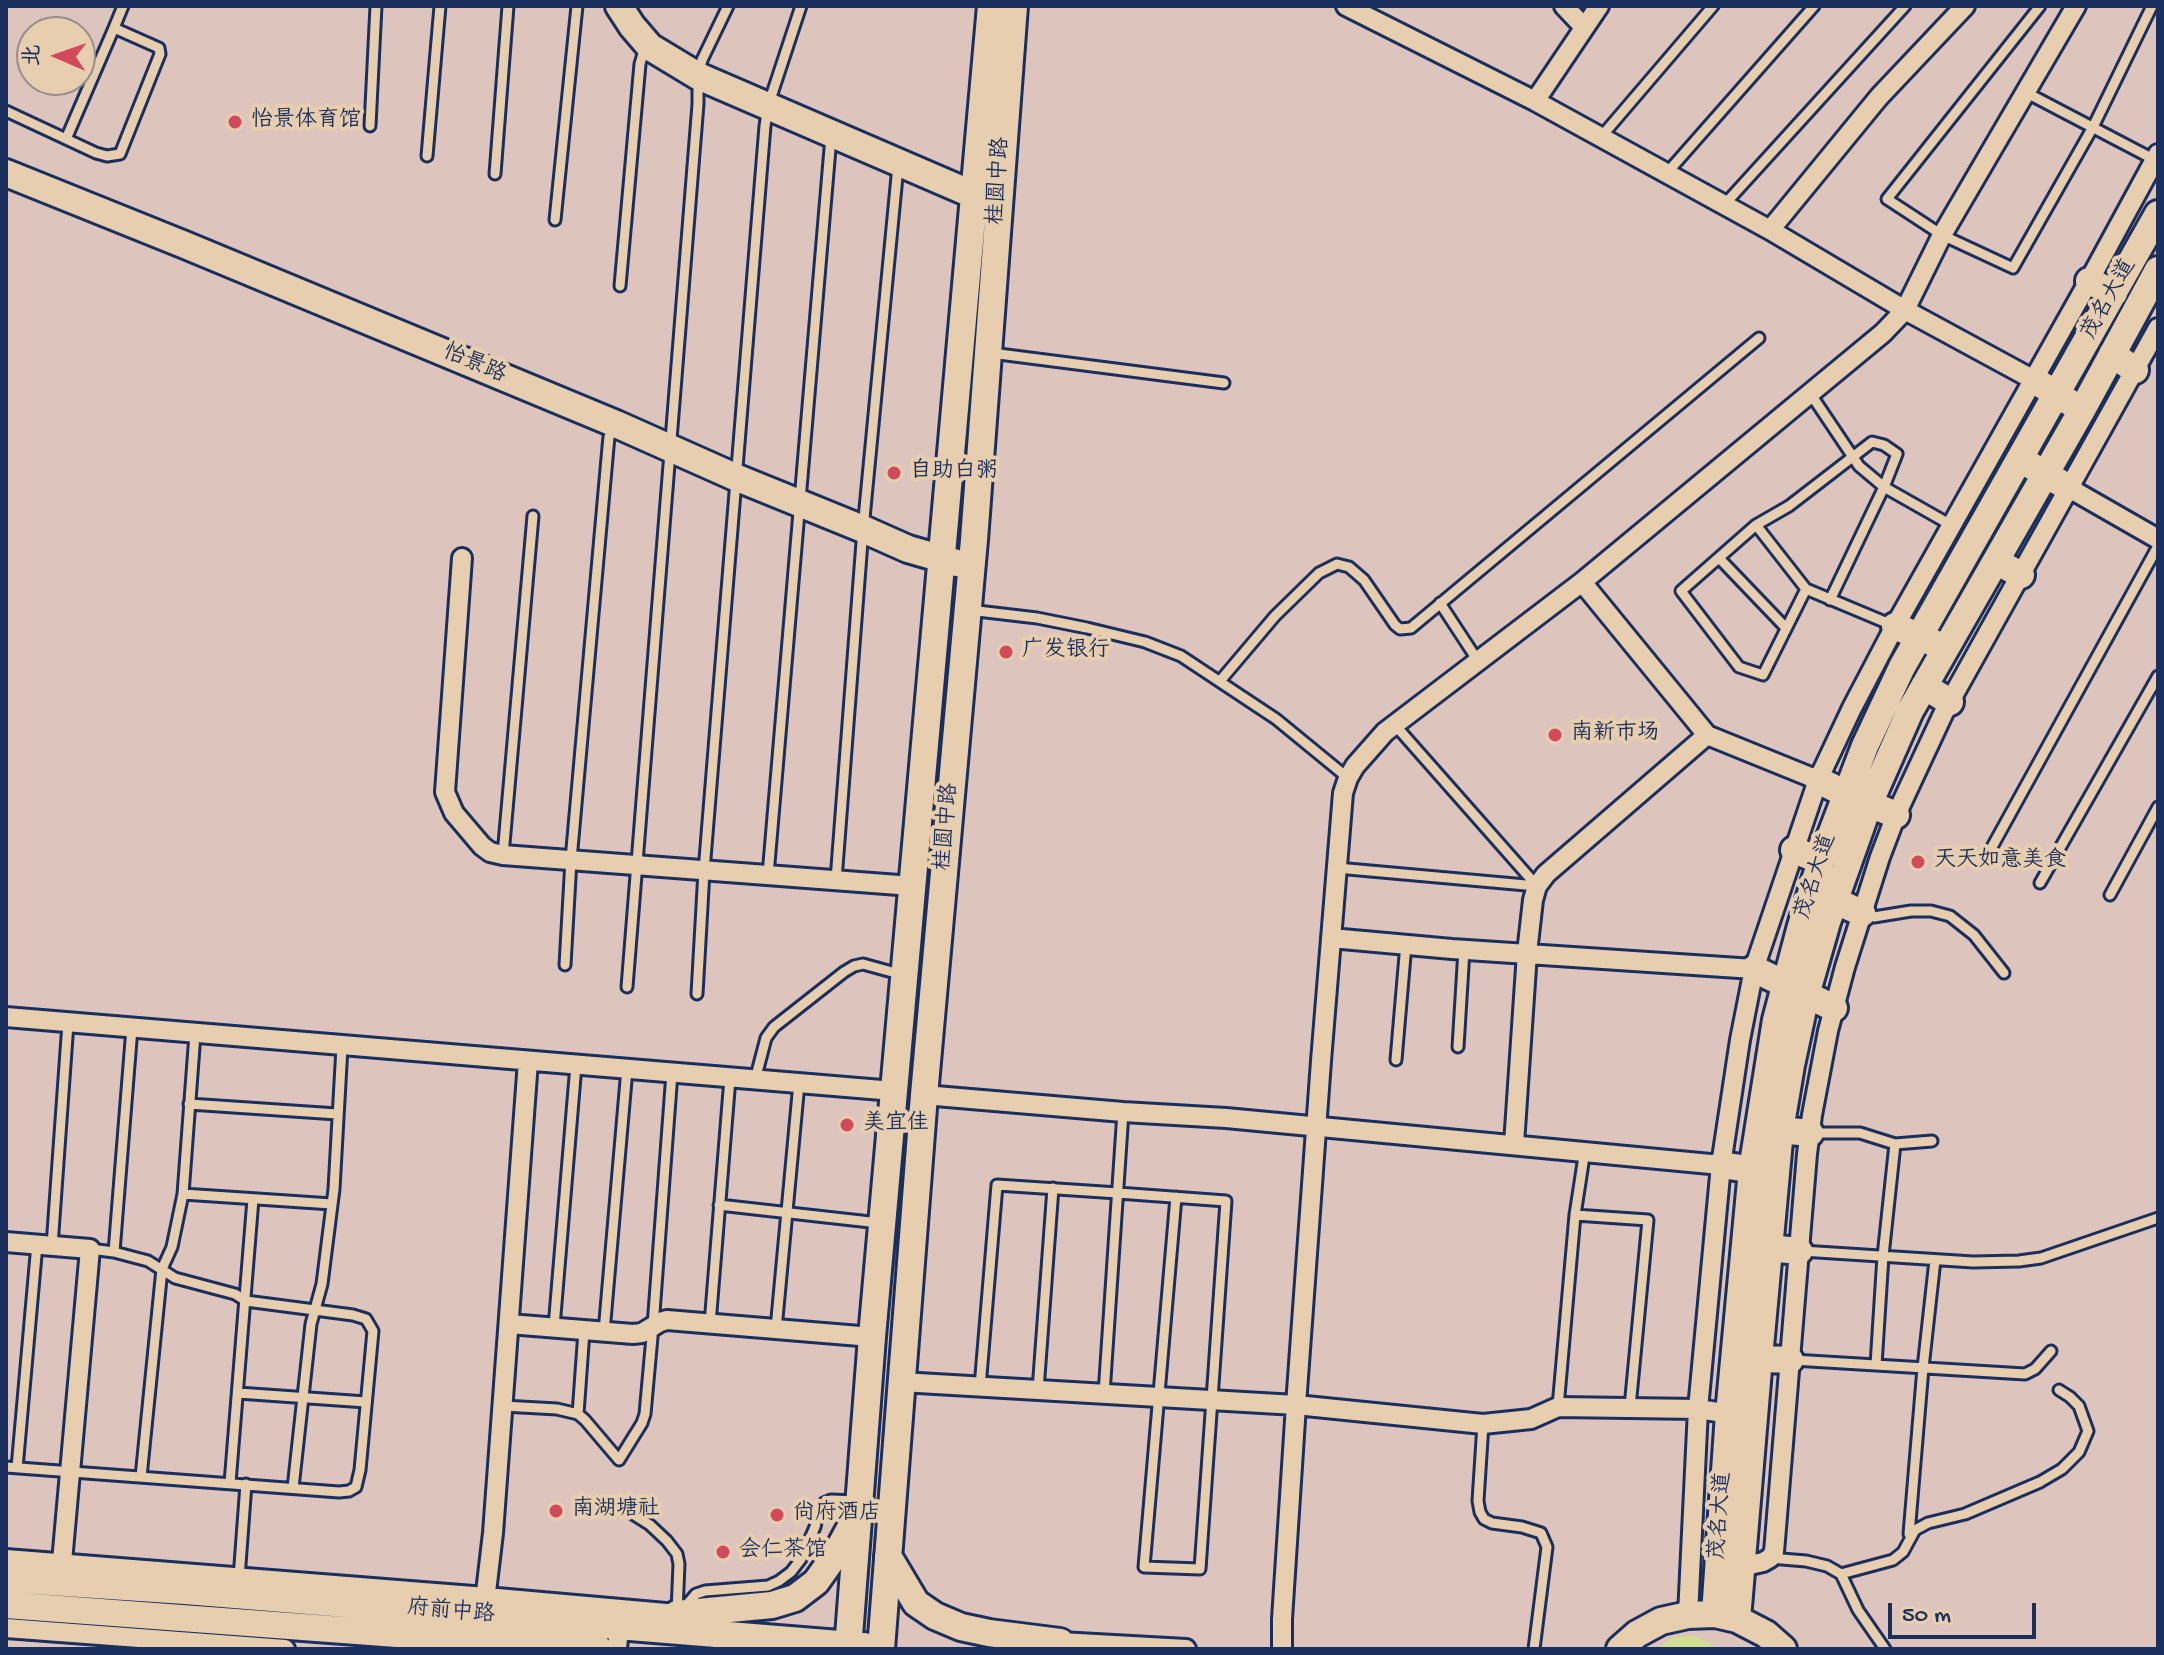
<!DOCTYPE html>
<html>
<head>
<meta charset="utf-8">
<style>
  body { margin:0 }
  #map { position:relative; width:2164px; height:1655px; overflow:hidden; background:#ddc5be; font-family:"Gochi Hand","LXGW WenKai TC",sans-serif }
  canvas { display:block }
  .frame { position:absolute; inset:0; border:8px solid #1b2f5e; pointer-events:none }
  .north { position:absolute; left:16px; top:16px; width:80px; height:80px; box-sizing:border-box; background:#e7ceaf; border:2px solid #958e8f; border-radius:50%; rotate:272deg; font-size:22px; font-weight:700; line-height:32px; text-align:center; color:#1b2f5e }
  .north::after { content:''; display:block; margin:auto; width:28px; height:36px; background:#d1495b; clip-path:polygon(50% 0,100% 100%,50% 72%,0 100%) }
  .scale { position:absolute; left:1888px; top:1603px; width:148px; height:36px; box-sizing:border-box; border:4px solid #1b2f5e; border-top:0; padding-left:10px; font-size:24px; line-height:28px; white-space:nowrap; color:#1b2f5e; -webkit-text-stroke:6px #e7ceaf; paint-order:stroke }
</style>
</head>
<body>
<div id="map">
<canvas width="2164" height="1655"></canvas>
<div class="frame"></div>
<div class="north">北</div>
<div class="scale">50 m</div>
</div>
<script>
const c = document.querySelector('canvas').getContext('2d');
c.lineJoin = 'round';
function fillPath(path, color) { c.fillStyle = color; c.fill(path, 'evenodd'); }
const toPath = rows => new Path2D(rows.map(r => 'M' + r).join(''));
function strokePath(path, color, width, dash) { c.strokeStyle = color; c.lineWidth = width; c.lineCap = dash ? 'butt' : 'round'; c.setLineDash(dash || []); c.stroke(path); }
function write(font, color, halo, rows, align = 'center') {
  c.font = font + ' "Gochi Hand","LXGW WenKai TC",sans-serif'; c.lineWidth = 8; c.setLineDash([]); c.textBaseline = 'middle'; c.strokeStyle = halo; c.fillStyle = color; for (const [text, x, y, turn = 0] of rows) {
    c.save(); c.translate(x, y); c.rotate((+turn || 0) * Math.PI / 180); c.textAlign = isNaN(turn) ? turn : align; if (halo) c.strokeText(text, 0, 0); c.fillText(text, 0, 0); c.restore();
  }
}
const green = toPath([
  [1694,1636,1720,1649,1657,1649,1674,1637]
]);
const lane = toPath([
  [2040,6,1887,199,1942,235,2013,268,2093,127,2152,6],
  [114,28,123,6],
  [2025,92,2155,160],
  [6,111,96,153,107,156,120,154,160,54,159,48,114,28,66,139],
  [370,126,376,6],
  [1601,137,1713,6],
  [427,156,440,6],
  [495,174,508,6],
  [1666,174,1814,6],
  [1724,205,1905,6],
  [555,220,577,6],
  [620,286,640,64,645,47],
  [991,353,1224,383],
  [1810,393,1859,466,1884,487,1951,525],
  [1756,525,1806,589,1763,675,1739,667,1681,591,1756,525,1789,506,1872,442,1884,445,1897,454,1884,487,1830,600],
  [1719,558,1786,628],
  [1806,589,1892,625],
  [1440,603,1478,661],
  [969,610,1037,618,1087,628,1145,642,1181,656,1276,719,1348,778],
  [1220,681,1275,616,1319,573,1337,564,1349,567,1364,580,1395,625,1400,629,1411,628,1759,338],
  [1395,725,1537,886],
  [1992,847,2158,546],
  [503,855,533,516],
  [1337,868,1537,886],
  [768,875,831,137],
  [836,880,863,529,898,166],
  [2040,883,2158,676],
  [2110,895,2158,807],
  [1865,914,1874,917,1911,911,1931,911,1950,916,1974,935,2004,973],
  [565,965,571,860,608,447,609,437,614,428],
  [627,987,698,104,698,76,702,60,728,6],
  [697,994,704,871,765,126,768,106,801,6],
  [1458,1047,1464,950],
  [1396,1060,1406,944],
  [755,1080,766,1038,774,1027,844,972,854,966,863,964,903,975],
  [189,1104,337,1114],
  [1813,1133,1860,1133,1895,1144,1932,1141],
  [183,1194,332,1204],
  [719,1205,879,1223],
  [1575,1215,1648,1220,1630,1407],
  [52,1246,68,1023],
  [1802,1251,1973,1262,2019,1261,2041,1258,2158,1218],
  [114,1252,132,1028],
  [710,1324,730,1078],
  [554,1327,576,1065],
  [776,1329,799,1083],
  [604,1332,627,1069],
  [1793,1360,2025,1374,2035,1369,2051,1351],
  [1876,1365,1883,1256,1895,1144],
  [980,1387,997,1185,1118,1193,1226,1201,1200,1569,1144,1567,1176,1197],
  [1038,1390,1053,1188],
  [238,1393,366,1402],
  [1104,1394,1123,1112],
  [503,1406,557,1409,578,1414,585,1420,619,1460,642,1423,645,1414,653,1326,672,1073],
  [1558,1407,1575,1215,1585,1150],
  [578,1414,584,1331],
  [1483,1424,1478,1501,1480,1512,1484,1519,1492,1523,1522,1527,1541,1533,1547,1547,1534,1649],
  [6,1467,339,1492,349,1491,356,1487,360,1470,373,1331,366,1319,353,1315,246,1301,235,1294,175,1278,148,1261,114,1252,90,1249],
  [17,1468,37,1244],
  [141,1477,162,1269,172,1247,183,1194,195,1034],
  [230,1483,253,1199],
  [293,1488,311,1324,322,1284,334,1189,342,1047],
  [596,1502,620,1506,650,1525,667,1541,677,1554,679,1564,677,1612],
  [1909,1534,1923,1368,1935,1260],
  [1770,1558,1806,1561,1827,1566,1841,1574,1858,1610,1885,1649],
  [1841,1574,1893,1560,1903,1552,1915,1530,1928,1523,1965,1514,2040,1482,2062,1469,2079,1452,2088,1431,2079,1406,2070,1397,2059,1390],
  [239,1578,246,1484],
  [684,1608,696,1594,705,1591,768,1586,779,1581,791,1572,801,1559,815,1527,819,1510,824,1503,831,1500,857,1501]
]);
const street = toPath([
  [1346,6,1535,101,1770,230,1905,310,2034,380],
  [1564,6,1584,27],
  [1535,101,1599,6],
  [1770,230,1879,97,1965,6],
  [2069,488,2158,539],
  [462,558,445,792,454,813,482,846,490,852,503,855,912,886],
  [1582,582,1707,735,1818,780],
  [1331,938,1452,949,1754,969],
  [6,1017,894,1091],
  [924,1095,1123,1112,1226,1118,1721,1165],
  [1514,1144,1527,953,1533,900,1537,886,1546,874,1707,735],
  [6,1242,90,1249,61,1573],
  [509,1324,633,1334,642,1333,660,1322,667,1320,872,1337],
  [901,1382,1296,1405,1483,1424,1531,1419,1558,1407,1698,1409,1737,1415],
  [6,1559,486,1597,677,1614],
  [1741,1567,1763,1562,1770,1558,1774,1552,1807,1154,1812,1115,1828,1031,1845,967,1880,857,1896,815,1944,712,2158,328],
  [484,1609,493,1533,528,1061],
  [1688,1615,1698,1409,1721,1165,1740,1040,1754,969,1818,780,1852,708,1895,626,2089,281,2158,154],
  [6,1628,285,1649],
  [1060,1642,1186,1649],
  [617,1649,619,1627],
  [1282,1649,1282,1619,1296,1405,1321,1061,1343,793,1348,778,1355,766,1385,732,1582,582,1883,333,1905,310,1942,235,2076,6]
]);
const secondary = toPath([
  [619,6,632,26,650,47,698,76,974,195],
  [6,173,185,245,616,424,735,477,863,529,908,549,957,563],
  [2089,281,2114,293],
  [2112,354,2135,370],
  [2034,380,2069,402],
  [2030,465,2069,488],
  [1996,561,2021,575],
  [1895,626,1936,644],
  [1924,686,1950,702],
  [1818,780,1846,794,1896,815],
  [1794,850,1821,861],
  [1818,893,1862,913],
  [1754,969,1834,1008],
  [1780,1130,1810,1133],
  [1721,1165,1769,1172],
  [1768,1248,1799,1251],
  [1742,1358,1790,1360],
  [888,1556,916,1603,935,1616,961,1627,989,1633,1060,1642,1062,1649],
  [6,1579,185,1591,864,1646],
  [6,1605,599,1649],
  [677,1614,772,1605,795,1598,816,1582,836,1554,854,1521],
  [1715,1614,1729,1414,1752,1170,1776,1020,1801,926,1821,861,1865,746,1902,667,2158,214],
  [1737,1619,1759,1358,1780,1130,1791,1065,1806,995,1827,922,1869,804,1910,711,2082,410,2158,270],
  [848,1649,872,1337,991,6],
  [881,1649,924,1095,974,540,1014,6],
  [1620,1649,1637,1634,1661,1621,1688,1615,1715,1614,1737,1619,1766,1634,1783,1649]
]);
const markers = [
  [235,122,8,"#d1495b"],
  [894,473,8,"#d1495b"],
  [1006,652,8,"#d1495b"],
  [1555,735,8,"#d1495b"],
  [1918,862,8,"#d1495b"],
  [847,1125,8,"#d1495b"],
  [556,1511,8,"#d1495b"],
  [777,1515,8,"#d1495b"],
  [723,1552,8,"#d1495b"]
];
const poiNames = [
  ["怡景体育馆",251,122],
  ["自助白粥",910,473],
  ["广发银行",1022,652],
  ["南新市场",1571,735],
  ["天天如意美食",1934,862],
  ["美宜佳",863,1125],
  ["南湖塘社",572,1511],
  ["尚府酒店",793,1515],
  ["会仁茶馆",739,1552]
];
const streetNames = [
  ["桂圆中路",1000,181,-86],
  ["茂名大道",2110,300,-61],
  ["怡景路",474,365,23],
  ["桂圆中路",948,827,-85],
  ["茂名大道",1817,877,-72],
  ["茂名大道",1722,1516,-86],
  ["府前中路",451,1613,5]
];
fillPath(green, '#d0df92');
strokePath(lane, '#1b2f5e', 15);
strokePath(street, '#1b2f5e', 24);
strokePath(secondary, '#1b2f5e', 32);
strokePath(lane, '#e7ceaf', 9);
strokePath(street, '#e7ceaf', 18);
strokePath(secondary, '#e7ceaf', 26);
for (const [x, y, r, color] of markers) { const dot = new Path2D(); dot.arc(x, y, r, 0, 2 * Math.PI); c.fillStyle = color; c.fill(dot); strokePath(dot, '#e7ceaf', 3); }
write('22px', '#1b2f5e', '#e7ceaf', poiNames, 'left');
write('22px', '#1b2f5e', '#e7ceaf', streetNames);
</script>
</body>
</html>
